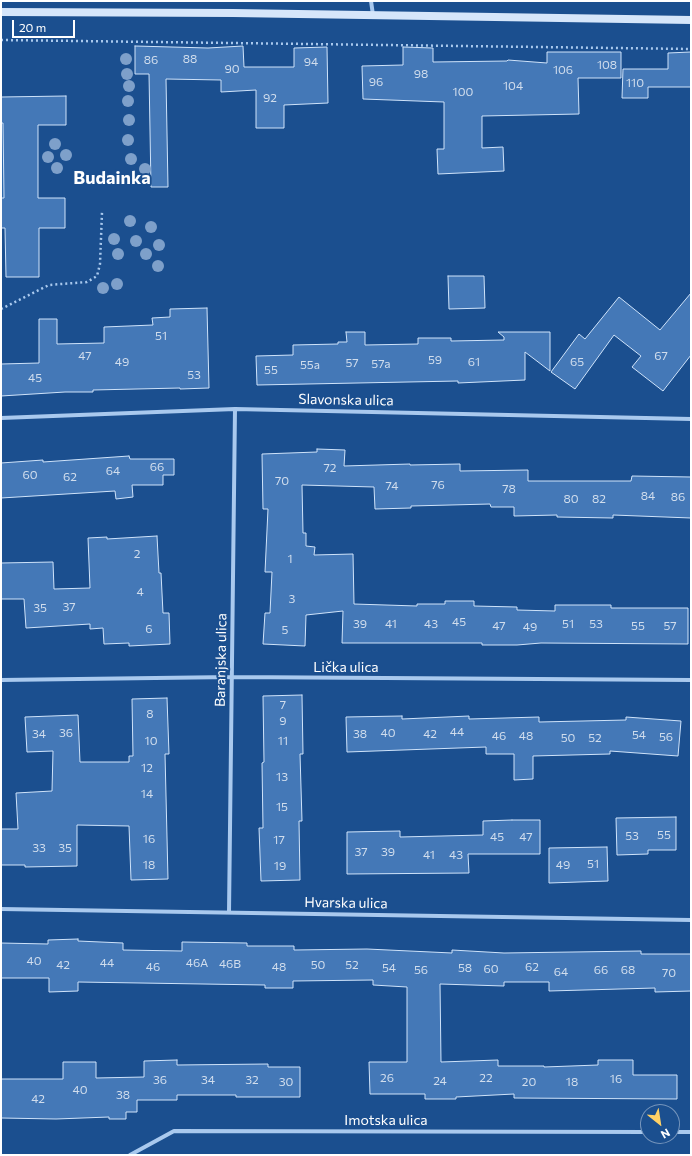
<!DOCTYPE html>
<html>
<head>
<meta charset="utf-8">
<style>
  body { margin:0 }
  #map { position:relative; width:692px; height:1156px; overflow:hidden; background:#1b4f8f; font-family:Commissioner,sans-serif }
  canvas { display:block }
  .frame { position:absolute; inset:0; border:2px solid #fff; pointer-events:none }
  .north { position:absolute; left:640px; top:1104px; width:40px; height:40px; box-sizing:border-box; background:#1b4f8f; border:1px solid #7695bc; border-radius:50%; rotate:150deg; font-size:11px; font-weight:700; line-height:16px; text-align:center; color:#fff }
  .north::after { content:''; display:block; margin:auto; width:14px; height:18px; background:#ffd166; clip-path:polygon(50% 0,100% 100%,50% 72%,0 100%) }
  .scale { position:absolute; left:12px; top:20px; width:63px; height:18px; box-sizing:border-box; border:2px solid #fff; border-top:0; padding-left:5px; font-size:12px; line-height:14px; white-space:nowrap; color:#fff; -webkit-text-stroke:3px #1b4f8f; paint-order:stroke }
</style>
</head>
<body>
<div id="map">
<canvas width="692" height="1156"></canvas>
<div class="frame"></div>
<div class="north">N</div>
<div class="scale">20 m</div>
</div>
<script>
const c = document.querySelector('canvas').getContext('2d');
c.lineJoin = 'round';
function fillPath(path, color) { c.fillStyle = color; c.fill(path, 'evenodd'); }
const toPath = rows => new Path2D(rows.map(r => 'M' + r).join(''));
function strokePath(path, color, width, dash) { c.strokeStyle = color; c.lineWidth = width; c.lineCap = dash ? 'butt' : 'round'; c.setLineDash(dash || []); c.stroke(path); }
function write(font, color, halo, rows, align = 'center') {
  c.font = font + ' Commissioner,sans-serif'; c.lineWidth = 4; c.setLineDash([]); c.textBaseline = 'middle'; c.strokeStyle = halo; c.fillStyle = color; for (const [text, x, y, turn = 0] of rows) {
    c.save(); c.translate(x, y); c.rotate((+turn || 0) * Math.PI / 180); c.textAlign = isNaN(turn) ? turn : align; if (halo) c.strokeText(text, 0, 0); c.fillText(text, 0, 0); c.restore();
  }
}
const green = toPath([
  [1,123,3,123,4,198,1,198]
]);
const building = toPath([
  [135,46,208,48,243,46,244,67,294,67,294,48,327,47,328,103,284,105,284,128,256,128,256,90,221,92,221,80,166,79,168,187,151,187,149,74,135,74,135,46],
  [403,47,433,48,433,62,507,61,508,60,547,63,547,52,621,52,621,78,578,78,579,114,482,116,482,148,503,147,504,171,438,174,437,149,444,149,444,102,363,99,362,66,403,65,403,47],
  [691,52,691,87,648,87,648,98,622,98,623,69,668,69,668,53,691,52],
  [66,96,66,125,38,125,38,198,65,198,65,228,39,228,39,277,6,277,5,228,1,228,1,198,4,198,3,123,1,123,1,97,66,96],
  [448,276,484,276,485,308,449,309,448,276],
  [691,293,691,355,663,391,632,367,641,356,614,335,575,389,551,372,579,334,585,339,619,297,660,330,691,293],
  [207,308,209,388,180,389,180,388,93,390,93,392,65,392,1,396,1,364,39,363,39,319,57,319,57,344,104,343,104,327,153,325,152,318,170,317,170,309,207,308],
  [346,332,365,332,365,345,418,344,418,338,451,338,451,341,504,340,504,337,498,332,550,332,550,371,525,352,525,380,458,383,458,381,257,385,256,356,293,355,293,345,338,344,338,342,347,342,346,332],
  [317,449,345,450,344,466,410,464,410,465,460,464,460,471,528,470,528,481,631,481,632,476,691,477,691,518,613,515,613,518,557,517,557,515,514,516,514,507,491,507,490,504,411,506,411,508,375,509,374,487,302,485,303,533,306,533,306,546,315,547,314,555,353,554,354,604,417,606,417,604,445,604,445,601,474,601,474,606,517,607,517,610,555,611,555,605,611,605,611,608,688,608,688,644,541,643,517,645,482,645,482,643,342,643,343,611,306,615,305,646,263,644,265,613,270,613,272,572,265,572,268,509,263,509,262,454,317,452,317,449],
  [129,456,130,459,174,459,174,475,163,475,163,485,132,485,133,497,116,499,115,491,1,498,1,463,43,460,43,462,129,456],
  [157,536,159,573,161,573,163,613,169,613,170,644,129,646,129,643,104,644,103,628,90,629,90,624,26,628,24,599,1,599,1,563,53,562,54,589,90,588,88,538,107,537,107,539,157,536],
  [302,695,303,754,300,754,302,821,299,821,300,880,261,881,259,828,263,828,262,763,264,762,263,696,302,695],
  [167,698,169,754,165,754,168,879,131,880,129,826,77,825,77,866,25,867,25,865,1,865,1,829,18,829,16,793,52,791,53,751,27,752,25,717,78,715,80,762,129,762,129,756,133,756,132,699,167,698],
  [402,716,402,719,469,716,469,719,539,717,539,722,626,720,626,717,681,721,678,756,610,751,610,754,533,756,533,779,514,780,514,754,486,754,486,747,347,752,346,717,402,716],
  [676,817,676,850,648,850,648,854,617,855,616,818,676,817],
  [512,820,540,820,540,854,468,854,469,873,347,874,347,832,400,831,400,837,483,835,483,821,512,820],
  [607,847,608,881,549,883,549,848,607,847],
  [78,939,78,941,123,943,123,950,182,951,182,942,247,943,247,946,294,946,294,950,367,949,452,953,452,950,504,953,641,951,641,954,691,954,691,991,655,992,655,988,549,991,549,982,504,982,504,986,440,984,441,1062,498,1060,498,1066,544,1066,544,1067,598,1065,598,1060,633,1060,633,1075,677,1075,677,1099,514,1098,514,1094,456,1097,456,1099,425,1099,425,1094,370,1094,369,1062,407,1062,407,987,373,985,373,980,293,981,293,988,265,988,265,985,78,982,78,991,49,992,49,978,1,978,1,943,48,944,48,940,78,939],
  [177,1060,177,1065,268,1064,268,1067,300,1067,300,1097,236,1097,236,1095,177,1095,177,1100,137,1100,137,1112,126,1112,126,1119,109,1119,109,1117,56,1119,1,1118,1,1079,63,1079,63,1062,96,1062,96,1078,144,1077,144,1061,177,1060]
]);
const path = toPath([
  [1,40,691,49],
  [1,309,49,285,87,282,97,276,100,264,102,212]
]);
const minor = toPath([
  [371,1,373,15],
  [1,418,235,409,691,419],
  [1,680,232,677,691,680],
  [1,909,691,920],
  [229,912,235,409],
  [672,1132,691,1132],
  [130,1155,174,1131,648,1132]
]);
const secondary = toPath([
  [1,12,233,13,691,20]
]);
const trees = [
  [126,59],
  [127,74],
  [129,86],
  [128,101],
  [129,120],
  [128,140],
  [55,144],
  [66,155],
  [48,157],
  [131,159],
  [57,168],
  [145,169],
  [130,221],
  [151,227],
  [114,239],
  [136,241],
  [159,245],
  [118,254],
  [146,254],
  [158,266],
  [117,284],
  [103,288]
];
const numberNames = [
  ["88",190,59],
  ["86",151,60],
  ["94",311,62],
  ["108",607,65],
  ["90",232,69],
  ["106",563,70],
  ["98",421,74],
  ["96",376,82],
  ["110",635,83],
  ["104",513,86],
  ["100",463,92],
  ["92",270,98],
  ["51",161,336],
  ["47",85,356],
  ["67",661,356],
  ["59",435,360],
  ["49",122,362],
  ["61",474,362],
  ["65",577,362],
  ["57",352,363],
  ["57a",381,364],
  ["55a",310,365],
  ["55",271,370],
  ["53",194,375],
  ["45",35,378],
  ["66",157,467],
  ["72",330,468],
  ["64",113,471],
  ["60",30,475],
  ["62",70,477],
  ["70",282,481],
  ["76",438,485],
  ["74",392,486],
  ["78",509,489],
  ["84",648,496],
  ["86",678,497],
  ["80",571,499],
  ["82",599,499],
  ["2",137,554],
  ["1",290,559],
  ["4",140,592],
  ["3",292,599],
  ["37",69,607],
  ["35",40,608],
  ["45",459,622],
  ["39",360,624],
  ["41",391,624],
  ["43",431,624],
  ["51",568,624],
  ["53",596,624],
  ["47",499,626],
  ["55",638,626],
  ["57",670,626],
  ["49",530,627],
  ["6",149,629],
  ["5",285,630],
  ["7",283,705],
  ["8",150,714],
  ["9",283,721],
  ["44",457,732],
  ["36",66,733],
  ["40",388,733],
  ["34",39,734],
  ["38",360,734],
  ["42",430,734],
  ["54",639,735],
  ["46",499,736],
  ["48",526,736],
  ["56",666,737],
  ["50",568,738],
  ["52",595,738],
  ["10",151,741],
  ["11",283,741],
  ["12",147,768],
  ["13",282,777],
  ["14",147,794],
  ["15",282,807],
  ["55",664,835],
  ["53",632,836],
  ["45",497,837],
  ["47",526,837],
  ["16",149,839],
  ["17",279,840],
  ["33",39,848],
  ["35",65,848],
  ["37",361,852],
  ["39",388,852],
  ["41",429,855],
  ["43",456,855],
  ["51",593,864],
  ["18",149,865],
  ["49",563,865],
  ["19",280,866],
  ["40",34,961],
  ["44",107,963],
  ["46A",197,963],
  ["46B",230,964],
  ["42",63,965],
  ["50",318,965],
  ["52",352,965],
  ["46",153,967],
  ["48",279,967],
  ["62",532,967],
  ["54",389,968],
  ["58",465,968],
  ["60",491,969],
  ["56",421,970],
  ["66",601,970],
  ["68",628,970],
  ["64",561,972],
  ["70",669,973],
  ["26",387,1078],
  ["22",486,1078],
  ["16",616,1079],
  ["36",160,1080],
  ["34",208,1080],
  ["32",252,1080],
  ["24",440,1081],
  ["30",286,1082],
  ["20",529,1082],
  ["18",572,1082],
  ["40",80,1090],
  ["38",123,1095],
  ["42",38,1099]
];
const streetNames = [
  ["Slavonska ulica",346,400,1],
  ["Baranjska ulica",221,660,-89],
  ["Lička ulica",346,667],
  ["Hvarska ulica",346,903,1],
  ["Imotska ulica",386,1120]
];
const districtNames = [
  ["Budainka",112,178]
];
fillPath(green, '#2e69ad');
fillPath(building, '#4478b7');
strokePath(building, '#cfe3fa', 1);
strokePath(path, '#a9c9ee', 2.5, [2, 3]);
strokePath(minor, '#a9c9ee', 4);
strokePath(secondary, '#d6e6fa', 8);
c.fillStyle = '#7ea0ca';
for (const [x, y] of trees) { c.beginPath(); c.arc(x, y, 6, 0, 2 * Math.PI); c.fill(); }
write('12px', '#d0dded', null, numberNames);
write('14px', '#fff', '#1b4f8f', streetNames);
write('bold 18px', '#fff', '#1b4f8f', districtNames);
</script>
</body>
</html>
